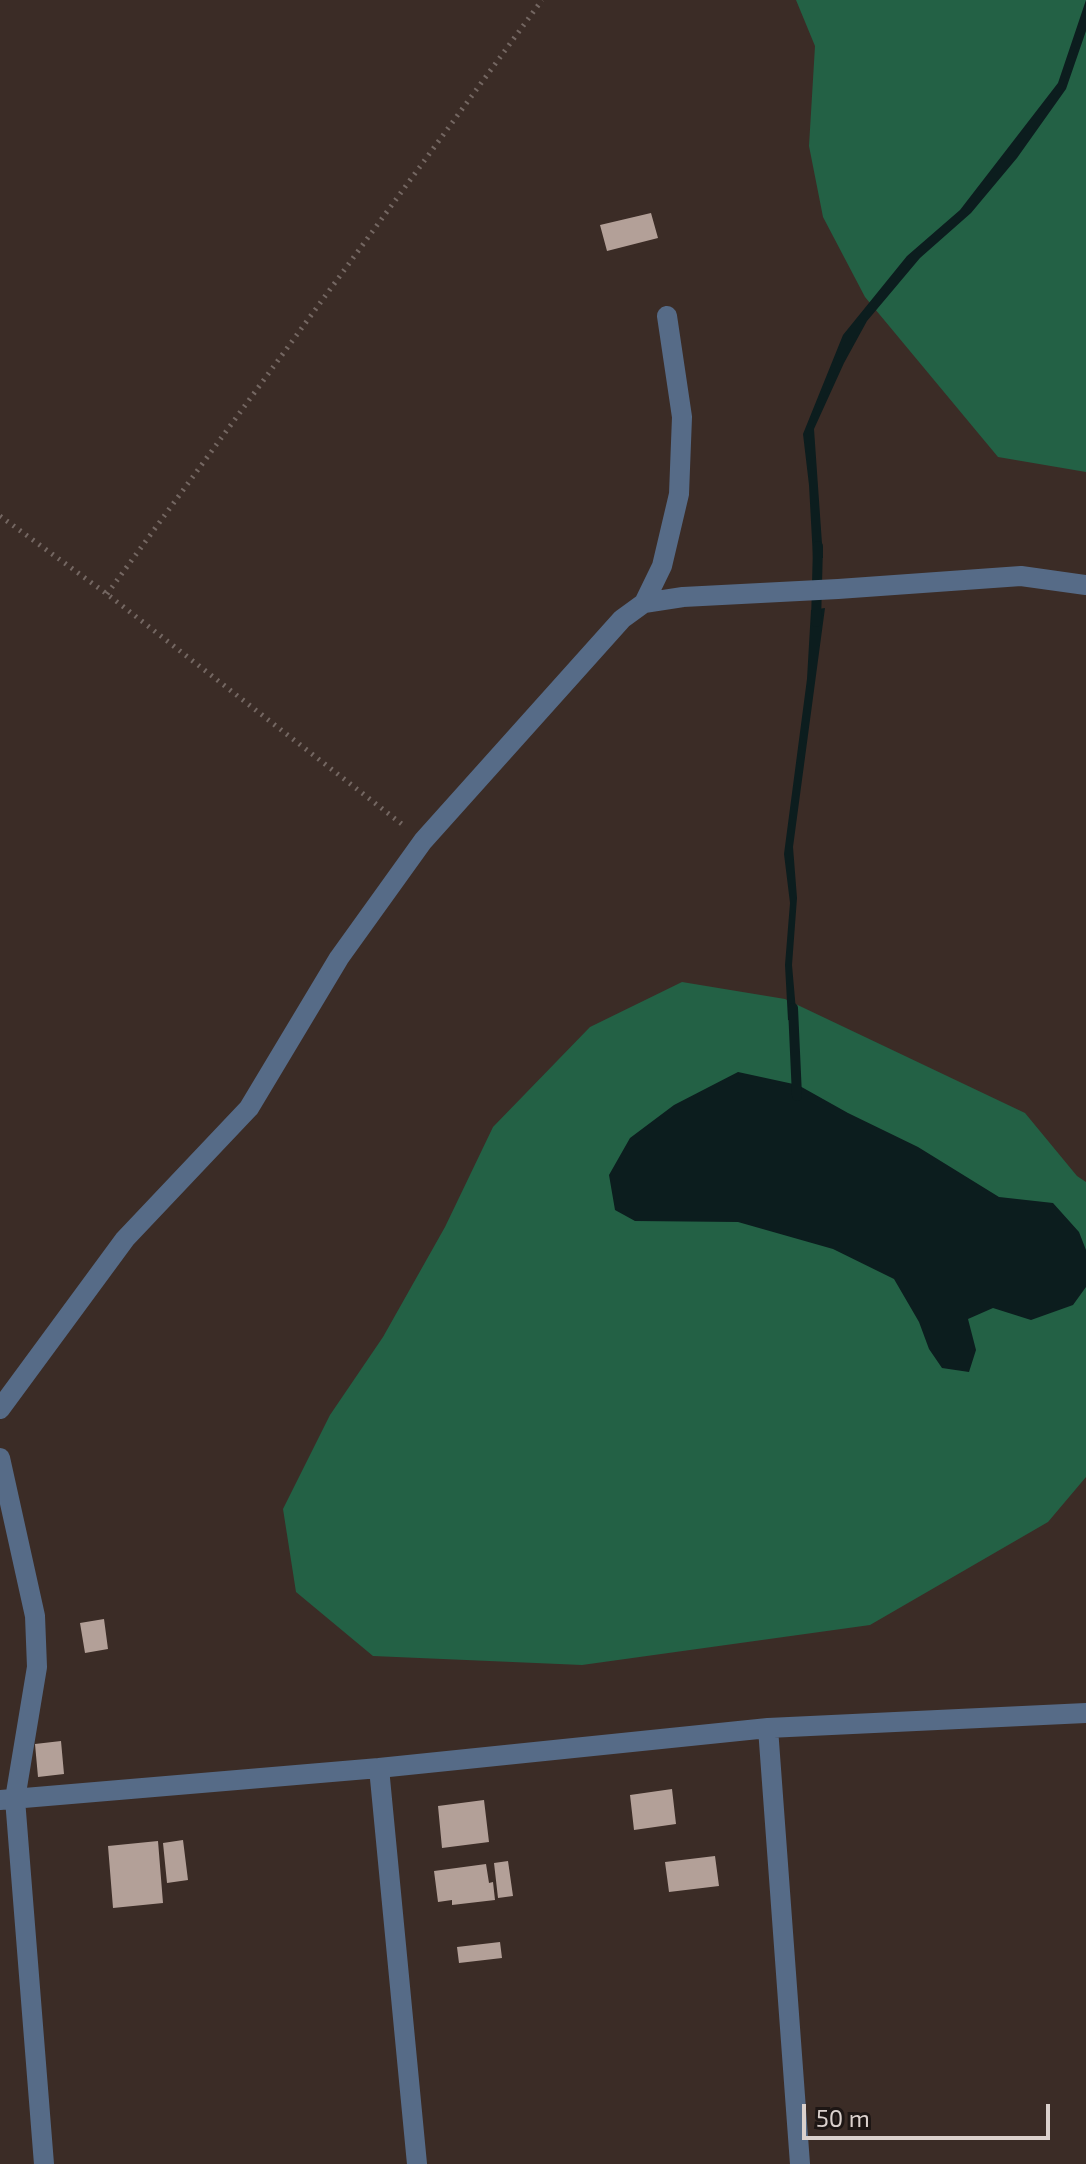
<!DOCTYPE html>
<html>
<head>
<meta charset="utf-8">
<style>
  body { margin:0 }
  #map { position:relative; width:1086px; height:2164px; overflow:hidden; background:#3b2c26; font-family:"Exo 2",sans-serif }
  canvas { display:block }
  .scale { position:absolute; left:802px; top:2104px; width:248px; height:36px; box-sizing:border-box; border:4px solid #dbd1cd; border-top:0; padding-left:10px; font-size:24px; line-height:28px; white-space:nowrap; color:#dbd1cd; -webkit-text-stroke:6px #1d1614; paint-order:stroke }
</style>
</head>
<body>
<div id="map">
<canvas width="1086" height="2164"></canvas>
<div class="scale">50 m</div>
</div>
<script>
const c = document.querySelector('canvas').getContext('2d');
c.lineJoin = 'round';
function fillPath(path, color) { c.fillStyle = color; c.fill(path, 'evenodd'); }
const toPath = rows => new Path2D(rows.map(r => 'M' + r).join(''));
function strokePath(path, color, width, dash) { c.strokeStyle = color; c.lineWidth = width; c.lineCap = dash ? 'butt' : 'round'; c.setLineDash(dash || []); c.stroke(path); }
const green = toPath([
  [796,0,1086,0,1086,472,998,457,865,297,823,217,809,146,815,46],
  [682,982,785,999,1025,1113,1077,1176,1086,1182,1086,1477,1048,1522,870,1625,582,1665,373,1656,296,1592,283,1509,330,1415,383,1337,445,1227,493,1127,590,1027]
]);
const water = toPath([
  [1086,0,1086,31,1066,89,1017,158,971,213,920,258,867,321,844,363,814,429,823,558,813,558,809,485,803,434,843,335,907,256,960,210,1058,83],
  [825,608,793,847,797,898,792,965,797,1022,788,1020,785,965,790,903,784,854,807,679,811,610],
  [738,1072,798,1085,848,1113,918,1147,999,1197,1053,1203,1079,1232,1086,1250,1086,1287,1073,1305,1031,1320,993,1308,968,1319,976,1350,969,1372,942,1368,929,1349,919,1322,894,1279,833,1249,738,1222,635,1221,615,1210,609,1175,630,1138,674,1105]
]);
const stream = toPath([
  [816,622,818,546],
  [793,1008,797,1096]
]);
const building = toPath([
  [651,213,658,238,607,251,600,225],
  [104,1619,108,1649,85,1653,80,1623],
  [61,1741,64,1774,38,1777,35,1744],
  [672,1789,676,1824,634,1830,630,1795],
  [484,1800,489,1842,442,1848,438,1806],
  [183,1840,188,1880,167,1883,163,1843],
  [158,1841,163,1903,113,1908,108,1846],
  [715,1856,719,1886,669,1892,665,1862],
  [508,1861,513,1896,498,1898,494,1863],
  [486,1864,489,1883,493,1882,495,1900,452,1905,452,1900,438,1902,434,1871],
  [500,1942,502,1958,459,1963,457,1947]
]);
const path = toPath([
  [0,516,107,594,403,825],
  [107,594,542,0]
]);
const minor = toPath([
  [644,603,662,566,679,494,682,417,667,316],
  [0,1409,125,1239,249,1108,339,958,423,841,622,619,644,603,683,597,838,589,1021,576,1086,585],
  [0,1458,35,1616,37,1667,15,1799,44,2164],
  [768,1728,800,2164],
  [379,1768,417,2164],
  [0,1800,379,1768,768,1728,1086,1713]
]);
fillPath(green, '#236145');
fillPath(water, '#0c1d1e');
strokePath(stream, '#0c1d1e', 10);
fillPath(building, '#b3a098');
strokePath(path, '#746762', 5, [2, 6]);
strokePath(minor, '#566b87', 20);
</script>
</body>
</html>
